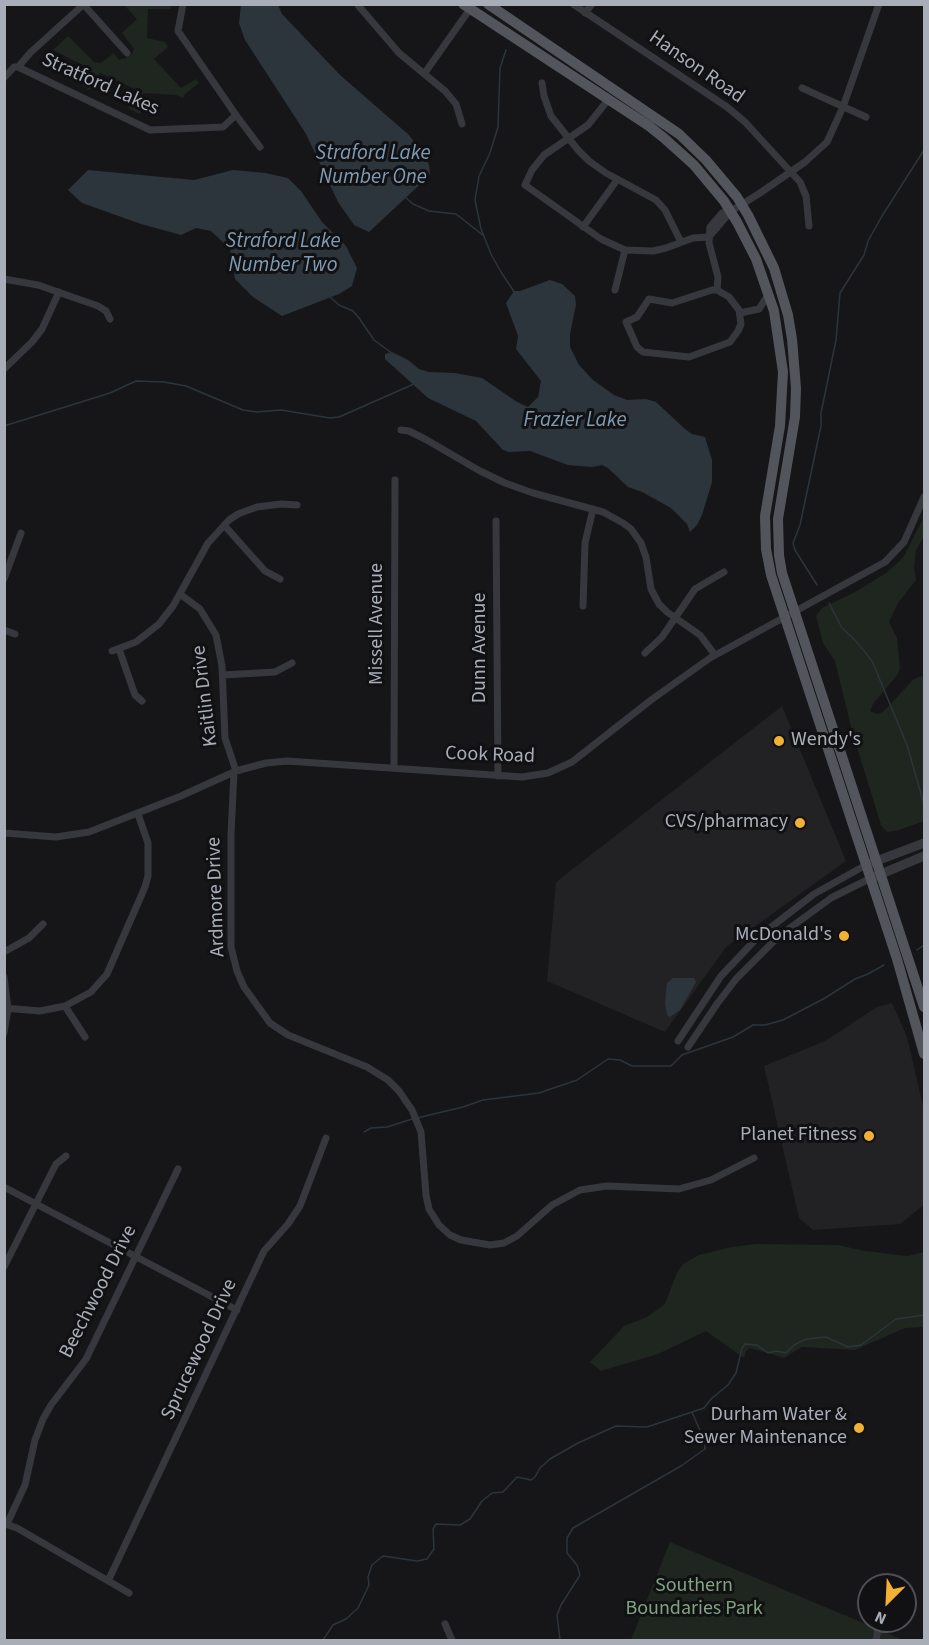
<!DOCTYPE html>
<html>
<head>
<meta charset="utf-8">
<style>
  body { margin:0 }
  #map { position:relative; width:929px; height:1645px; overflow:hidden; background:#161618; font-family:"Source Sans 3",sans-serif }
  canvas { display:block }
  .frame { position:absolute; inset:0; border:6px solid #a8adb8; pointer-events:none }
  .north { position:absolute; left:857px; top:1573px; width:60px; height:60px; box-sizing:border-box; background:#111113; border:2px solid #4d4f55; border-radius:50%; rotate:204deg; font-size:16px; font-weight:700; line-height:24px; text-align:center; color:#a8adb8 }
  .north::after { content:''; display:block; margin:auto; width:21px; height:27px; background:#f2b134; clip-path:polygon(50% 0,100% 100%,50% 72%,0 100%) }
</style>
</head>
<body>
<div id="map">
<canvas width="929" height="1645"></canvas>
<div class="frame"></div>
<div class="north">N</div>
</div>
<script>
const c = document.querySelector('canvas').getContext('2d');
c.lineJoin = 'round';
function fillPath(path, color) { c.fillStyle = color; c.fill(path, 'evenodd'); }
const toPath = rows => new Path2D(rows.map(r => 'M' + r).join(''));
function strokePath(path, color, width, dash) { c.strokeStyle = color; c.lineWidth = width; c.lineCap = dash ? 'butt' : 'round'; c.setLineDash(dash || []); c.stroke(path); }
function write(font, color, halo, rows, align = 'center') {
  c.font = font + ' "Source Sans 3",sans-serif'; c.lineWidth = 6; c.setLineDash([]); c.textBaseline = 'middle'; c.strokeStyle = halo; c.fillStyle = color; for (const [text, x, y, turn = 0] of rows) {
    c.save(); c.translate(x, y); c.rotate((+turn || 0) * Math.PI / 180); c.textAlign = isNaN(turn) ? turn : align; if (halo) c.strokeText(text, 0, 0); c.fillText(text, 0, 0); c.restore();
  }
}
const built = toPath([
  [782,706,846,861,726,947,665,1032,547,981,556,882],
  [892,1003,907,1037,924,1110,924,1205,900,1224,813,1230,799,1218,764,1066,825,1041,877,1007]
]);
const green = toPath([
  [124,5,172,5,170,9,148,9,147,38,165,42,168,47,154,59,181,88,196,79,199,83,185,94,183,98,176,95,143,93,140,114,129,109,135,89,100,73,90,90,82,86,89,68,53,50,68,36,94,62,101,63,114,53,119,60,125,58,132,54,134,49,122,33,137,19],
  [924,517,924,536,916,550,914,568,916,580,898,603,889,622,897,638,900,668,898,674,873,704,870,711,877,714,883,712,913,680,920,676,924,677,924,821,899,830,887,832,881,825,852,731,835,661,823,643,816,616,822,608,857,591,886,573,903,558],
  [756,1244,838,1245,865,1251,907,1256,924,1252,924,1327,905,1328,855,1350,802,1347,784,1358,750,1348,746,1351,744,1358,706,1331,658,1354,601,1371,590,1362,624,1326,647,1317,665,1304,676,1275,683,1264,699,1255,732,1247],
  [670,1542,880,1630,903,1640,631,1640]
]);
const water = toPath([
  [241,5,278,5,282,14,340,75,409,135,425,156,429,165,430,174,428,177,369,232,354,225,338,202,306,134,245,40,239,23],
  [88,170,194,180,233,170,265,173,288,178,301,191,322,222,346,246,357,268,352,286,339,294,282,316,253,297,235,279,230,249,211,231,196,228,181,235,141,224,82,203,68,190],
  [550,280,562,284,575,296,576,305,570,334,570,347,579,365,593,380,614,395,627,400,646,399,656,402,685,429,692,434,705,437,712,460,712,482,702,515,697,525,690,532,687,524,671,508,642,492,628,487,608,468,602,465,592,467,568,465,530,451,509,452,503,450,476,421,428,398,385,359,385,354,392,352,408,360,419,369,429,372,455,373,482,378,517,402,528,407,538,397,541,381,516,349,518,336,506,303,514,291,520,291],
  [673,978,694,978,696,982,680,1010,670,1017,667,1015,665,1003,667,983]
]);
const stream = toPath([
  [506,50,500,68,498,127,490,153,479,176,475,200,481,229,491,254,501,272,515,293],
  [405,197,413,204,429,211,456,214,484,236],
  [329,296,339,305,353,311,359,318,374,340,393,354],
  [4,426,110,393,136,381,164,382,186,386,243,410,257,412,281,410,330,418,339,417,414,384],
  [817,585,795,550,793,543,800,525,821,426,821,413,836,340,840,293,864,255,868,241,882,216,924,150],
  [829,603,842,628,856,641,872,661,907,745,924,804],
  [917,950,924,945],
  [417,1118,463,1107,483,1100,539,1093,577,1080,608,1059,620,1060,632,1066,671,1066,682,1055,733,1037,753,1025,765,1025,783,1020,825,998,855,979,868,974,884,965],
  [364,1132,371,1128,387,1127,412,1119],
  [323,1640,333,1625,346,1619,358,1608,369,1585,368,1577,372,1565,383,1556,417,1561,427,1559,434,1549,433,1529,436,1524,460,1525,470,1519,482,1501,492,1493,503,1492,517,1477,531,1480,535,1477,540,1468,550,1459,578,1443,616,1426,647,1427,704,1408,711,1399,728,1385,736,1373,742,1348,745,1344,757,1345,768,1353,776,1351,786,1353,794,1345,806,1339,826,1337,848,1347,861,1345,896,1319,924,1315],
  [560,1640,557,1615,561,1605,580,1575,577,1565,567,1553,567,1538,573,1528,681,1466,705,1449,705,1442,692,1412]
]);
const minor = toPath([
  [84,4,31,52,18,67,150,130,223,127,236,115,178,31,183,4],
  [357,4,399,53,445,91,456,104,462,124],
  [573,4,727,107,745,122,800,182,806,196,809,226],
  [84,5,127,53],
  [585,13,592,4],
  [424,74,470,9],
  [4,78,14,67,18,67],
  [542,83,544,96,551,116,578,150,589,161,606,173,656,200,665,210,681,242],
  [802,88,866,117],
  [608,100,588,125,544,155,532,170,525,185,601,239,625,250,653,251,666,248,693,238,709,237],
  [236,115,260,147],
  [583,227,617,180],
  [709,237,731,211],
  [4,279,38,285,98,306,106,311,110,319],
  [615,290,625,250],
  [712,290,717,290,729,297,739,310,741,324,738,331,730,342,689,357,643,352,637,347,626,322,637,317,649,299,672,303,712,290],
  [717,290,718,277,709,243,710,227,722,213,731,211,760,193,805,162,827,142,843,107,879,4],
  [740,313,759,309,768,295],
  [4,369,32,342,42,329,59,292],
  [401,430,409,431,425,439,480,471,505,483,533,493,603,512,623,523,631,529,641,543,646,557,651,589,659,604,667,612,700,635,715,655],
  [496,521,498,776],
  [224,525,265,571,280,579],
  [4,579,21,533],
  [180,594,200,609,216,635,222,666,225,738,236,771],
  [583,606,585,543,593,509],
  [4,630,15,634],
  [119,649,135,695,142,701],
  [112,651,136,642,159,624,173,606,208,543,229,520,238,514,257,507,281,504,297,505],
  [645,653,662,637,695,589,724,572],
  [223,675,275,672,292,663],
  [394,767,395,480],
  [234,772,231,834,231,947,237,971,244,987,270,1023,288,1035,367,1067,388,1080,399,1091,412,1110,421,1132,426,1195,429,1209,439,1225,450,1235,461,1240,490,1245,504,1243,517,1236,552,1205,580,1190,607,1186,679,1189,711,1180,754,1158],
  [4,833,56,837,89,832,181,796,236,771,266,763,287,761,522,777,548,773,572,762,651,700,710,658,885,562,904,542,924,497],
  [4,952,29,938,43,924],
  [4,977,8,1009,4,1033],
  [65,1006,85,1037],
  [4,1008,40,1011,65,1006,91,992,107,974,145,887,148,876,148,843,138,814],
  [678,1041,721,976,757,938,814,894,866,865],
  [688,1047,717,1004,736,979,779,936,831,898,871,878],
  [4,1187,237,1310],
  [4,1267,56,1164,66,1156],
  [5,1524,17,1528,129,1593],
  [7,1524,25,1485,35,1440,43,1419,51,1405,86,1359,178,1169],
  [108,1581,264,1251,288,1224,300,1206,326,1138],
  [445,1624,452,1640],
  [876,1640,878,1629]
]);
const tertiary = toPath([
  [866,865,924,843],
  [874,877,924,856]
]);
const primary = toPath([
  [463,4,649,126,664,138,694,165,724,201,737,222,756,259,774,311,783,372,780,426,765,516,766,549,771,575,897,959,924,1054],
  [488,4,679,134,706,160,737,197,748,215,774,268,788,315,792,339,796,388,795,417,778,519,779,555,782,573,924,1007]
]);
const markers = [
  [779,741,6,"#f2b134"],
  [800,823,6,"#f2b134"],
  [844,936,6,"#f2b134"],
  [869,1136,6,"#f2b134"],
  [859,1428,6,"#f2b134"]
];
const streetNames = [
  ["Hanson Road",696,68,35],
  ["Stratford Lakes",100,85,24],
  ["Missell Avenue",378,624,-90],
  ["Dunn Avenue",481,648,-90],
  ["Kaitlin Drive",206,696,-97],
  ["Cook Road",490,756,2],
  ["Ardmore Drive",217,897,-92],
  ["Beechwood Drive",99,1292,-63],
  ["Sprucewood Drive",200,1350,-65]
];
const poiNames = [
  ["Wendy's",791,741,"left"],
  ["CVS/pharmacy",788,823],
  ["McDonald's",832,936],
  ["Planet Fitness",857,1136],
  ["Durham Water &",847,1416],
  ["Sewer Maintenance",847,1439]
];
const parkNames = [
  ["Southern",694,1587],
  ["Boundaries Park",694,1610]
];
const waterNames = [
  ["Straford Lake",373,154],
  ["Number One",373,178],
  ["Straford Lake",283,242],
  ["Number Two",283,266],
  ["Frazier Lake",575,421]
];
fillPath(built, '#222225');
fillPath(green, '#1e261f');
fillPath(water, '#2c353c');
strokePath(stream, '#2c353c', 1.5);
strokePath(minor, '#37383d', 7);
strokePath(tertiary, '#37383d', 9);
strokePath(primary, '#53555c', 10);
for (const [x, y, r, color] of markers) { const dot = new Path2D(); dot.arc(x, y, r, 0, 2 * Math.PI); c.fillStyle = color; c.fill(dot); strokePath(dot, '#111113', 2); }
write('20px', '#a8adb8', '#111113', streetNames);
write('20px', '#a8adb8', '#111113', poiNames, 'right');
write('20px', '#7fa381', '#111113', parkNames);
write('italic 21px', '#7f9bb3', '#111113', waterNames);
</script>
</body>
</html>
